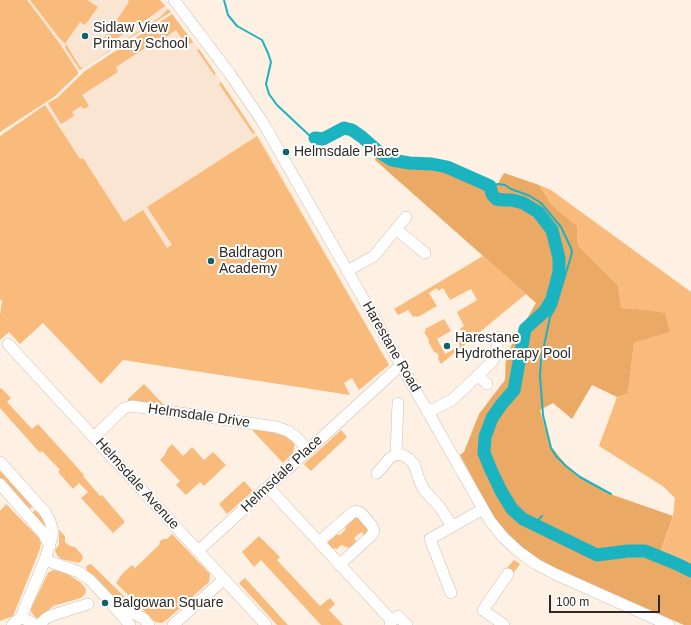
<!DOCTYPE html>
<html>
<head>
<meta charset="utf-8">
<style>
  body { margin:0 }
  #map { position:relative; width:691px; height:625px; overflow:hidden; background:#fef0e2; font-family:Arial,sans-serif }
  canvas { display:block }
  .scale { position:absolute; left:549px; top:595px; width:111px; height:18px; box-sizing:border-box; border:2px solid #2f2a25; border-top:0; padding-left:5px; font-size:12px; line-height:14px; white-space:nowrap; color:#2f2a25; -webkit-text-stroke:3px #fff; paint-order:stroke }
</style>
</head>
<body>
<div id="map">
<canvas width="691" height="625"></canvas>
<div class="scale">100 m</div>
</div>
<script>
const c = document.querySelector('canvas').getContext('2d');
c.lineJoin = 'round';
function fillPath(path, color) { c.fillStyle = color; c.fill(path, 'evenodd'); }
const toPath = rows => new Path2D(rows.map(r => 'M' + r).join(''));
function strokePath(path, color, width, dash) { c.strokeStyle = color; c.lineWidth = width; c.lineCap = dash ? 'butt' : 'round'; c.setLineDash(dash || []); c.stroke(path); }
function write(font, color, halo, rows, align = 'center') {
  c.font = font + ' Arial,sans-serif'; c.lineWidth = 4; c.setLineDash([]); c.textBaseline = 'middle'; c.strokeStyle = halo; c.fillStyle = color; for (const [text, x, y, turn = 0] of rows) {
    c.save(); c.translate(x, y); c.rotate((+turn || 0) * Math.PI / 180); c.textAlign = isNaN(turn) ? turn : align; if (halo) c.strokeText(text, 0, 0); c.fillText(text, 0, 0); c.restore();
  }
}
const built = toPath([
  [16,0,160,0,168,9,160,17,79,71,78,74],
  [172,14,199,49,266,148,389,365,359,390,352,378,344,383,350,395,159,365,32,113,57,98,85,71]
]);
const green = toPath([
  [0,0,27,0,60,44,78,72,78,74,54,97,0,132],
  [30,0,87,0,98,7,85,25,80,22,66,42,66,44,80,67,83,68,160,17,168,9,171,12,80,70,65,47,66,44,60,39],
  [128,0,160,0,165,6,142,23,134,24,127,28,122,35,106,46,101,42,123,11,129,1],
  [172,14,193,42,190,44,184,42,176,30,163,39,165,42,163,43,159,39,116,67,118,72,82,95,89,106,84,109,81,106,72,112,74,116,61,124,48,103,57,98,85,71],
  [199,49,216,74,214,75,197,50],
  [221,82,255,133,253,134,219,84],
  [45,105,80,159,83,158,124,222,143,210,167,248,172,245,147,207,257,136,389,365,359,390,352,378,344,383,350,395,123,360,101,384,43,323,20,344,9,332,0,340,0,315,2,301,0,299,0,136],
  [539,185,551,190,691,292,691,570,659,557,673,516,675,498,664,487,599,446,617,397,628,393,634,343,670,332,665,314,637,309,621,308,618,285,578,245,577,226,552,205],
  [483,256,526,294,441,364,438,359,439,356,437,353,434,352,429,343,429,340,424,332,426,331,425,329,444,319,451,331,437,339,445,354,460,346,458,342,465,338,460,329,464,326,457,312,477,300,471,289,450,300,443,288,438,291,437,288,429,293,437,306,418,317,415,316,413,317,408,310,398,315,394,309],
  [144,384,165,406,128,401,128,399],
  [1,388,11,398,7,402,32,429,38,424,84,475,83,476,100,496,102,495,125,522,113,533,81,498,88,492,79,483,73,489,58,472,60,470,42,451,40,453,0,408,0,389],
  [254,429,278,433,288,437,295,443,293,453,283,463,253,431],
  [341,430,347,437,311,471,304,464],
  [172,444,183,456,192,447,204,460,213,452,226,465,204,486,200,482,186,495,176,485,180,481,160,460,164,456,168,448],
  [0,466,33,505,31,508,28,509,0,481],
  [244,481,253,491,227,514,219,504],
  [6,504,39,538,41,543,40,549,13,616,0,621,0,511],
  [38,507,45,516,50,536,30,513,35,511],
  [356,516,360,517,369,530,365,536,361,532,354,538,358,543,352,549,341,545,337,549,331,548,327,543,328,538,332,534,340,535,345,530,347,521],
  [59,530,65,536,65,542,70,546,75,547,83,556,82,560,79,563,61,559,57,555,55,550,59,545],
  [172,534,210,574,209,582,169,618,162,623,155,622,116,583,122,574,132,565,135,568,159,545,160,541,163,539,167,539],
  [259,536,280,557,277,560,320,606,330,598,335,604,329,610,343,625,321,625,261,560,254,567,242,552],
  [514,560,520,564,512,575,505,570],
  [91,564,134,606,132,608,112,597,87,571,86,567,88,565],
  [53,570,64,572,80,582,86,589,85,594,81,598,53,606,39,619,35,617,31,612,31,608,48,573],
  [245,578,288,625,277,625,239,583]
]);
const forest = toPath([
  [379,152,392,160,447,167,492,194,504,173,539,185,552,205,577,226,578,245,618,285,621,308,637,309,665,313,670,332,634,343,628,393,617,397,592,385,572,419,553,403,540,410,550,445,570,470,610,494,673,516,659,556,691,570,691,625,684,625,549,565,531,555,515,541,500,527,488,507,460,455,464,452,479,414,505,380,506,355,536,303,375,160]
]);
const stream = toPath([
  [224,0,228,15,237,26,262,40,268,53,271,62,266,84,269,94,277,105,294,121,310,136,315,138],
  [490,186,498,184,505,185,511,189,530,196,541,203,561,227,571,248,572,253,562,286,556,306,550,317,541,360,540,376,543,415,551,448,556,456,566,466,580,477,611,494],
  [534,524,542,516]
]);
const river = toPath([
  [315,138,323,139,344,128,352,130,362,137,379,152,392,160,409,163,432,164,447,167,490,186,492,194,496,199,503,200,512,200,523,203,538,212,552,230,559,258,559,272,552,299,545,311,525,329,514,390,501,405,492,418,485,437,484,453,491,470,501,491,512,509,523,519,597,555,628,551,645,551,677,564,691,571]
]);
const minor = toPath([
  [174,0,230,74,262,121,490,521,503,537,518,551,536,564,555,574,669,625],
  [396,229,406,217],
  [347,271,374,256,396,229,425,253],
  [8,344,266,625],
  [478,375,487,384],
  [428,412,452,400,492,362,496,354,498,337],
  [94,437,124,408,132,406,276,427,288,431,296,437,308,450],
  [396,454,398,403],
  [0,462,45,512,50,521,53,533,45,560,21,617,12,625],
  [377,473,390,458,396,454,403,455,409,459,414,464,420,482,425,491,439,506,452,526],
  [0,484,43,533,50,546],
  [268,487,392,621,390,625],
  [319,542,352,513,356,511,361,513,372,526,374,531,371,536,339,565],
  [198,551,401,365],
  [45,560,79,572,90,580,109,600,116,609,130,625],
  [451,593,430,539,483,509],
  [113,602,144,619,149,625],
  [21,617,36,625],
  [392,621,398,616,407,625],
  [40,625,45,619,50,616,88,604],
  [173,625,224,579],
  [504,625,483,610,508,574]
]);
const markers = [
  [85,36,4,"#13626a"],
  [286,152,4,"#13626a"],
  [211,261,4,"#13626a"],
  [447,346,4,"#13626a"],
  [105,603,4,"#13626a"]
];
const poiNames = [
  ["Sidlaw View",93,28],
  ["Primary School",93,44],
  ["Helmsdale Place",294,152],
  ["Baldragon",219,253],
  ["Academy",219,269],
  ["Harestane",455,338],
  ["Hydrotherapy Pool",455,354],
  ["Balgowan Square",113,603]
];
const streetNames = [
  ["Harestane Road",391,347,60],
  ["Helmsdale Drive",199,416,8],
  ["Helmsdale Place",282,474,-43],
  ["Helmsdale Avenue",137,484,48]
];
fillPath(built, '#f9e5d1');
fillPath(green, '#f8bb7c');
fillPath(forest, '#eaa964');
strokePath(stream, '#1cb3c1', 2);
strokePath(river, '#1cb3c1', 13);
strokePath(minor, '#ccbfb1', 12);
strokePath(minor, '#fff', 11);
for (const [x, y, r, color] of markers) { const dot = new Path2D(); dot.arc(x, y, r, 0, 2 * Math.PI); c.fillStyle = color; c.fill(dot); strokePath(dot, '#fff', 1.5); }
write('14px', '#2f2a25', '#fff', poiNames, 'left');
write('14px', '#2f2a25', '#fff', streetNames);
</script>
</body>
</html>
